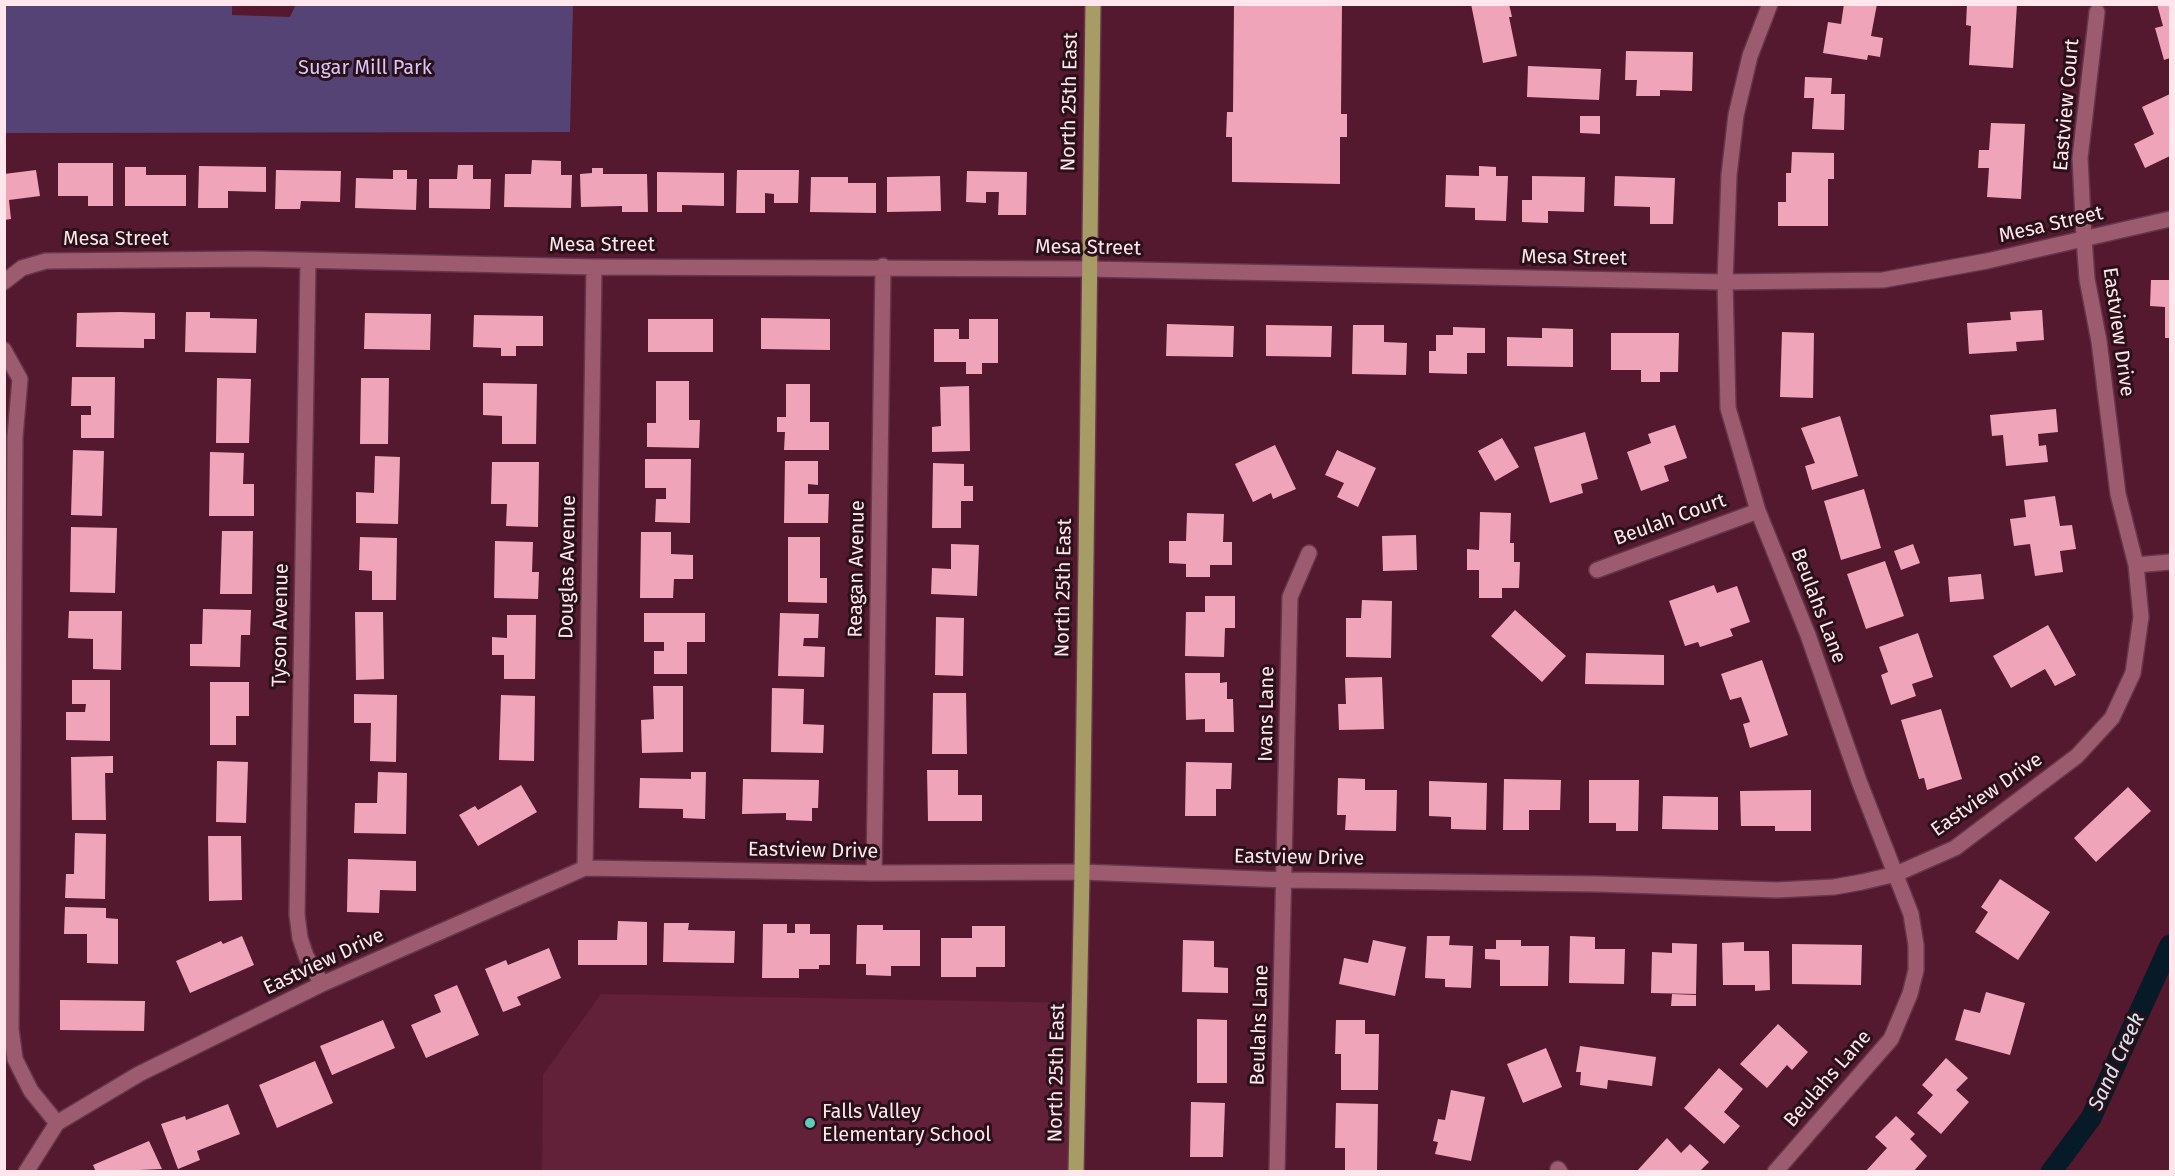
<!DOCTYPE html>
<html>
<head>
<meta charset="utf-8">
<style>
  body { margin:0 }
  #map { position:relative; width:2175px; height:1176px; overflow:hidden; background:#54192f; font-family:"Fira Sans",sans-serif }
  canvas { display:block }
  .frame { position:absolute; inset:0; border:6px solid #fee6ec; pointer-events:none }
</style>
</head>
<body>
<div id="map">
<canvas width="2175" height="1176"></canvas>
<div class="frame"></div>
</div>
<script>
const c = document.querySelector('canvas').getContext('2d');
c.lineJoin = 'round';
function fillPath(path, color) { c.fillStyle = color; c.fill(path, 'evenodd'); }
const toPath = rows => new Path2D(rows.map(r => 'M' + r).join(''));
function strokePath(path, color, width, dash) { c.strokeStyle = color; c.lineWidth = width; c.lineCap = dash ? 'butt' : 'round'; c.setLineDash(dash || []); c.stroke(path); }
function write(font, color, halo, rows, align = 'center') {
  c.font = font + ' "Fira Sans",sans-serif'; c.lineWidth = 6; c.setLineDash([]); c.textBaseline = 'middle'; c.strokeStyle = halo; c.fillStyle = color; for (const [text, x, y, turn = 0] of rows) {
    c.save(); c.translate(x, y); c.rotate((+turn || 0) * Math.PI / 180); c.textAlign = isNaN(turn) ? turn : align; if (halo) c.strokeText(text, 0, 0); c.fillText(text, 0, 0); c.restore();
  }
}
const built = toPath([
  [601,994,1079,1003,1076,1171,542,1172,543,1075]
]);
const green = toPath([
  [232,5,232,15,290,17,296,4,573,5,570,132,5,133,5,5]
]);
const canal = toPath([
  [2051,1172,2091,1118,2170,945]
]);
const building = toPath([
  [1234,4,1342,4,1341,114,1347,114,1347,137,1340,137,1340,184,1232,182,1232,137,1226,137,1227,112,1233,112],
  [1471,4,1509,4,1512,17,1509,17,1517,56,1483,63],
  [1844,4,1877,4,1871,36,1883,38,1880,57,1868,55,1867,60,1823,53,1828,22,1841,24],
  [1967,4,2017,4,2013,68,1969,65,1971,26,1966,25],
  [2157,4,2170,4,2170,58,2164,60,2155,28,2163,26],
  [1626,51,1693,52,1692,91,1660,90,1660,96,1636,96,1637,80,1625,80],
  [1528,66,1601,69,1599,100,1527,97],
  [1805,77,1832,78,1831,94,1845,94,1844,130,1812,129,1814,98,1804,98],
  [2170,94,2170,156,2145,168,2134,144,2154,134,2142,107],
  [1580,116,1600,116,1600,134,1580,133],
  [1991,123,2025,124,2021,199,1987,197,1989,168,1978,168,1979,150,1989,150],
  [1792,152,1834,153,1834,179,1828,179,1828,226,1778,226,1778,202,1786,202,1786,173,1791,173],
  [532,160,561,161,561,175,572,175,571,208,504,207,505,174,531,174],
  [58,163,113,163,113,206,88,206,88,196,58,196],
  [458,165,473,165,473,179,491,179,490,209,429,208,429,179,457,179],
  [199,166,266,167,266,192,228,191,228,208,198,208],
  [1479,166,1496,167,1496,176,1508,176,1506,221,1475,220,1475,208,1445,207,1446,175,1479,176],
  [125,167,146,167,146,175,186,175,186,206,125,206],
  [592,168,603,168,603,174,647,174,648,212,622,212,622,206,581,207,580,174,592,173],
  [36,170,40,196,9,200,11,219,4,220,4,174],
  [276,170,341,171,340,202,301,201,300,209,275,209],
  [393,170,407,170,407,179,417,179,416,210,355,208,356,178,393,179],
  [737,170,799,170,798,203,774,203,774,194,765,193,765,213,736,213],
  [967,171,1027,172,1026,215,998,215,999,192,986,192,986,203,966,202],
  [657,172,724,173,724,206,682,205,682,212,657,212],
  [940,176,941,211,887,212,887,177],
  [1532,176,1585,177,1584,212,1548,211,1548,223,1522,222,1522,200,1532,200],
  [1615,176,1675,178,1673,224,1650,224,1650,207,1614,206],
  [811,177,848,177,848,183,876,183,876,213,810,212],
  [2151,280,2170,280,2170,338,2165,338,2165,307,2150,306],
  [2042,310,2044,340,2016,342,2017,351,1969,354,1967,323,2011,320,2010,312],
  [120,312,155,313,155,339,144,339,144,348,76,347,77,313],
  [186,312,210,312,210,318,257,319,256,353,185,352],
  [365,313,431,314,430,350,364,349],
  [474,315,543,316,543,346,516,346,516,356,501,356,501,348,473,347],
  [761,318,830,319,830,350,761,349],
  [648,319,713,319,713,352,648,352],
  [969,319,998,319,998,363,982,363,982,374,966,374,966,362,934,362,934,329,959,329,959,339,969,339],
  [1167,324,1234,326,1233,357,1166,356],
  [1266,325,1332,326,1331,357,1266,356],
  [1353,325,1384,325,1384,342,1407,343,1406,375,1352,374],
  [1453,327,1485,328,1485,353,1467,353,1467,374,1429,373,1429,351,1436,351,1436,335,1453,335],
  [1542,328,1573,329,1573,367,1507,366,1507,337,1542,338],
  [1782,332,1814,333,1813,398,1780,397],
  [1611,333,1679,333,1678,372,1660,372,1660,382,1641,382,1641,370,1611,370],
  [72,377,115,377,114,438,81,438,81,415,91,415,91,406,71,406],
  [217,378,251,379,249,443,216,443],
  [361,378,389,378,388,444,360,444],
  [656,381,689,381,689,420,700,420,699,448,647,447,647,423,656,423],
  [483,383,537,384,536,444,502,444,502,416,483,415],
  [786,384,810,384,810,422,829,422,829,450,784,450,785,432,777,432,777,417,786,417],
  [969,386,970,451,932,452,932,427,941,426,940,387],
  [2056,409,2058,432,2038,434,2039,446,2046,445,2048,462,2006,466,2003,435,1992,436,1990,415],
  [1840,416,1858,476,1812,490,1805,466,1815,463,1801,428],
  [1675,425,1687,458,1664,466,1669,481,1641,491,1627,452,1651,443,1648,434],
  [1585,432,1598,479,1581,484,1583,493,1550,503,1534,447],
  [1502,438,1519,467,1495,481,1478,451],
  [1275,445,1296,489,1273,499,1271,493,1253,502,1235,464],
  [73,450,104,451,102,516,71,515],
  [1337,450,1376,468,1358,507,1337,497,1344,483,1325,475],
  [210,452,244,453,243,484,254,484,254,516,209,516],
  [375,456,400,457,398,524,356,523,356,492,374,493],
  [645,459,691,459,690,523,655,522,656,499,666,499,666,488,645,488],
  [785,461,818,461,818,485,808,484,808,494,829,494,828,523,784,523],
  [492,462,539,462,538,527,506,526,507,504,491,504],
  [933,463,964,464,964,486,973,486,973,501,961,501,961,528,932,528],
  [1864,489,1881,548,1841,560,1824,501],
  [2055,496,2060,526,2072,525,2076,549,2060,551,2063,572,2035,576,2030,544,2014,546,2010,519,2026,517,2024,500],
  [1480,512,1511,513,1510,543,1514,543,1514,562,1520,562,1519,588,1502,588,1502,598,1479,598,1479,570,1467,570,1467,549,1479,550],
  [1187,513,1224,514,1223,542,1232,542,1232,565,1210,565,1210,577,1186,577,1186,564,1169,563,1169,541,1186,541],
  [71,527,117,528,115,593,70,592],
  [222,531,253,531,252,594,220,594],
  [641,532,671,532,671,554,693,555,693,579,674,579,673,598,640,598],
  [1416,535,1417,570,1383,571,1382,536],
  [360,537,397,538,396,600,372,600,372,571,359,570],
  [788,537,820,537,820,578,827,578,827,603,788,602],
  [495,541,533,542,532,572,539,572,538,599,494,598],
  [951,544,979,545,977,596,931,594,932,568,951,569],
  [1913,544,1920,563,1901,570,1894,551],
  [1885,561,1904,616,1866,629,1847,574],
  [1981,574,1984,599,1950,602,1948,577],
  [1714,585,1717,593,1737,586,1750,622,1730,629,1733,636,1700,647,1698,642,1685,646,1669,601],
  [1205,596,1235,596,1235,628,1225,628,1224,657,1185,656,1186,612,1205,612],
  [1362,600,1392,601,1391,658,1346,657,1346,618,1361,618],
  [203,609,251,610,250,635,241,635,240,667,190,666,190,644,202,644],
  [1515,610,1566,656,1542,682,1491,636],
  [69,611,122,611,121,670,93,669,93,639,68,638],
  [355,612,383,612,384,679,356,680],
  [644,613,705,613,705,642,687,642,687,674,654,674,654,651,664,651,664,642,644,642],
  [780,613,819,614,818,638,804,638,803,646,825,647,824,677,778,676],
  [507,615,536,615,535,679,504,679,504,655,492,655,492,637,507,638],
  [936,617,964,618,963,676,935,675],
  [2048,625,2076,675,2055,686,2045,669,2011,688,1993,656],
  [1918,633,1933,677,1912,684,1916,696,1891,705,1881,675,1888,672,1879,647],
  [1586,653,1664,655,1664,685,1585,684],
  [1762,660,1788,735,1750,748,1743,724,1750,722,1741,697,1730,700,1721,674],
  [1185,673,1220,673,1220,683,1227,682,1227,699,1233,699,1234,732,1205,732,1205,719,1186,720],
  [1382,677,1384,729,1339,730,1338,704,1346,704,1345,678],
  [72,680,110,680,110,741,66,740,66,712,85,712,86,704,72,704],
  [210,682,249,682,249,716,236,716,236,745,210,745],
  [653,686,683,686,683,752,642,753,641,720,654,719],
  [772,688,804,689,803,724,824,725,823,753,771,752],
  [933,693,966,693,967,754,932,754],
  [354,694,397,695,396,762,370,761,371,723,354,723],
  [501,695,535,696,534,761,499,760],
  [1941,709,1962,779,1927,790,1924,778,1919,779,1901,720],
  [113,756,113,773,105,773,106,820,72,820,71,757],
  [217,761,248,762,246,823,216,822],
  [1186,762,1232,763,1231,789,1216,789,1216,816,1185,816],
  [927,770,958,770,958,795,982,795,982,821,928,821],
  [378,772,407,773,406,834,354,833,355,803,377,803],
  [691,772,706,772,705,819,683,818,683,809,639,808,640,778,691,779],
  [1338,778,1365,779,1365,790,1397,790,1396,831,1345,830,1346,815,1337,815],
  [743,779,819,780,818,808,812,808,812,821,786,820,786,813,742,814],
  [1504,779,1561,780,1560,810,1529,810,1529,830,1503,830],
  [1589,780,1639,780,1638,831,1616,831,1616,823,1589,823],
  [1429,781,1487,783,1486,830,1451,829,1451,817,1429,816],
  [521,785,537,812,478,846,459,815,475,806,478,810],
  [2128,787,2151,811,2096,862,2074,838],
  [1811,790,1811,831,1775,831,1775,826,1741,826,1740,791],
  [1663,796,1718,797,1718,830,1662,829],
  [75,833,106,834,105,899,65,898,66,874,74,874],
  [208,836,241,836,242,900,209,901],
  [348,859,416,861,416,891,380,890,379,913,347,912],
  [2000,879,2050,912,2018,960,1975,932,1988,912,1981,907],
  [65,907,106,908,106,918,118,919,118,964,87,963,87,934,64,934],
  [618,921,647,922,647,965,578,965,578,940,617,940],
  [664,923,689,923,688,930,735,931,734,963,663,962],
  [763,924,787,924,787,933,795,933,795,924,810,924,810,934,830,934,830,965,819,965,819,969,799,969,799,978,762,978],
  [857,925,883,925,883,930,920,930,920,966,891,966,891,976,866,975,866,964,856,964],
  [972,926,1005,926,1005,967,976,967,976,977,941,977,941,938,972,938],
  [242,936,254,965,190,993,176,961,221,941,223,944],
  [1427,936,1450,936,1449,945,1473,946,1471,988,1445,987,1445,979,1425,978],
  [1570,936,1595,937,1595,949,1625,949,1624,984,1569,983],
  [1183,940,1214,941,1214,967,1228,968,1228,993,1182,992],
  [1373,940,1406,947,1395,996,1339,984,1344,958,1368,963],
  [1496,940,1521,940,1521,946,1549,946,1548,986,1500,986,1500,960,1485,959,1485,949,1496,949],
  [1744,942,1744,951,1769,951,1770,990,1755,991,1755,985,1723,985,1722,943],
  [1672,943,1697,944,1696,994,1651,993,1652,952,1672,953],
  [1792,944,1862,945,1861,985,1792,984],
  [549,948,561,978,517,997,521,1005,503,1012,485,969,506,960,508,965],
  [457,985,479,1035,426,1058,411,1025,441,1012,434,995],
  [1986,992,2025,1003,2010,1055,1955,1040,1964,1009,1980,1013],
  [1672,994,1696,995,1696,1006,1671,1006],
  [60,1000,145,1001,144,1031,60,1030],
  [1197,1019,1227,1020,1227,1083,1197,1083],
  [383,1020,395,1048,332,1075,320,1046],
  [1336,1020,1365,1020,1365,1034,1379,1034,1378,1090,1341,1090,1341,1054,1335,1054],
  [1778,1024,1808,1052,1792,1070,1787,1065,1767,1088,1740,1064],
  [1580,1046,1656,1057,1652,1086,1608,1080,1607,1089,1580,1085,1581,1072,1576,1072],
  [1546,1048,1562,1087,1523,1103,1507,1064],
  [1946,1058,1968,1078,1956,1090,1969,1102,1941,1134,1917,1113,1933,1095,1922,1085],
  [315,1061,333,1103,277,1128,259,1085],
  [1719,1068,1743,1089,1724,1112,1740,1126,1724,1144,1684,1108],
  [1451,1090,1485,1097,1471,1161,1435,1154,1438,1142,1433,1141,1438,1119,1445,1120],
  [1191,1102,1225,1103,1223,1157,1190,1157],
  [1336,1103,1378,1104,1377,1171,1345,1170,1345,1148,1335,1148],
  [228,1104,240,1134,197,1151,200,1160,178,1169,161,1124,185,1116,186,1120],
  [1896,1116,1915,1134,1910,1139,1927,1156,1913,1172,1865,1172,1887,1148,1875,1137],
  [1667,1138,1681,1153,1690,1144,1709,1162,1699,1172,1636,1172],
  [149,1141,162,1169,96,1172,93,1165]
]);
const street = toPath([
  [1770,4,1750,56,1736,115,1729,175,1725,282,1728,408,1758,511,1808,635,1859,781,1911,914,1916,945,1916,970,1910,994,1891,1039,1775,1172],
  [308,261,297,915,300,938,306,956,322,984],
  [4,282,22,268,46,261,254,259,594,267,1088,269,1725,282,1883,280,1987,261,2170,219],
  [4,350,20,379,15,437,11,1029,15,1059,31,1091,57,1123],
  [2136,565,2170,562],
  [1597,570,1758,511],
  [585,868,594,267],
  [874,873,883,266],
  [1558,1169,1560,1172],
  [26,1172,57,1123,139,1074,322,984,585,868,874,873,1082,872,1286,880,1598,884,1777,890,1834,887,1862,882,1896,874,1955,848,2077,756,2112,718,2133,673,2141,617,2136,565,2118,494,2099,341,2087,279,2084,238,2080,158,2097,12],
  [1277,1172,1290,597,1309,553]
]);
const primary = toPath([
  [1076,1172,1082,872,1093,4]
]);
const markers = [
  [810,1123,6,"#5ccebb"]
];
const parkNames = [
  ["Sugar Mill Park",365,68]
];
const streetNames = [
  ["North 25th East",1070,102,-89],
  ["Eastview Court",2067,105,-85],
  ["Mesa Street",2051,225,-13],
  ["Mesa Street",116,239],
  ["Mesa Street",602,245],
  ["Mesa Street",1088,248,1],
  ["Mesa Street",1574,258,1],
  ["Eastview Drive",2118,332,82],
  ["Beulah Court",1670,520,-20],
  ["Douglas Avenue",568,567,-89],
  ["Reagan Avenue",857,569,-89],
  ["North 25th East",1064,588,-89],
  ["Beulahs Lane",1818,606,69],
  ["Tyson Avenue",281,625,-89],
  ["Ivans Lane",1267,714,-89],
  ["Eastview Drive",1987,795,-35],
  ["Eastview Drive",813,851,1],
  ["Eastview Drive",1299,858,1],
  ["Eastview Drive",324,962,-25],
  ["Beulahs Lane",1260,1025,-88],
  ["North 25th East",1057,1073,-89],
  ["Beulahs Lane",1828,1079,-49]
];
const poiNames = [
  ["Falls Valley",822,1112],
  ["Elementary School",822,1135]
];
const waterNames = [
  ["Sand Creek",2117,1062,-65]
];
fillPath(built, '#632039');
fillPath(green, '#564375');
strokePath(canal, '#061a27', 21);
fillPath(building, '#efa4ba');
strokePath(street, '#66374a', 18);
strokePath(primary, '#66374a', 18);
strokePath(street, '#9c5b6f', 15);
strokePath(primary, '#a79c65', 15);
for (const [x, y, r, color] of markers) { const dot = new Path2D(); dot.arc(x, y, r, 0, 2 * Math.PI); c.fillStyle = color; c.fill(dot); strokePath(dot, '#2a1018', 2); }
write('20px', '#d9c7fb', '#2a1018', parkNames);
write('20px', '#fee6ec', '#2a1018', streetNames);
write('20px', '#fee6ec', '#2a1018', poiNames, 'left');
write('italic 21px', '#d5e6f2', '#2a1018', waterNames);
</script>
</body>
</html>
